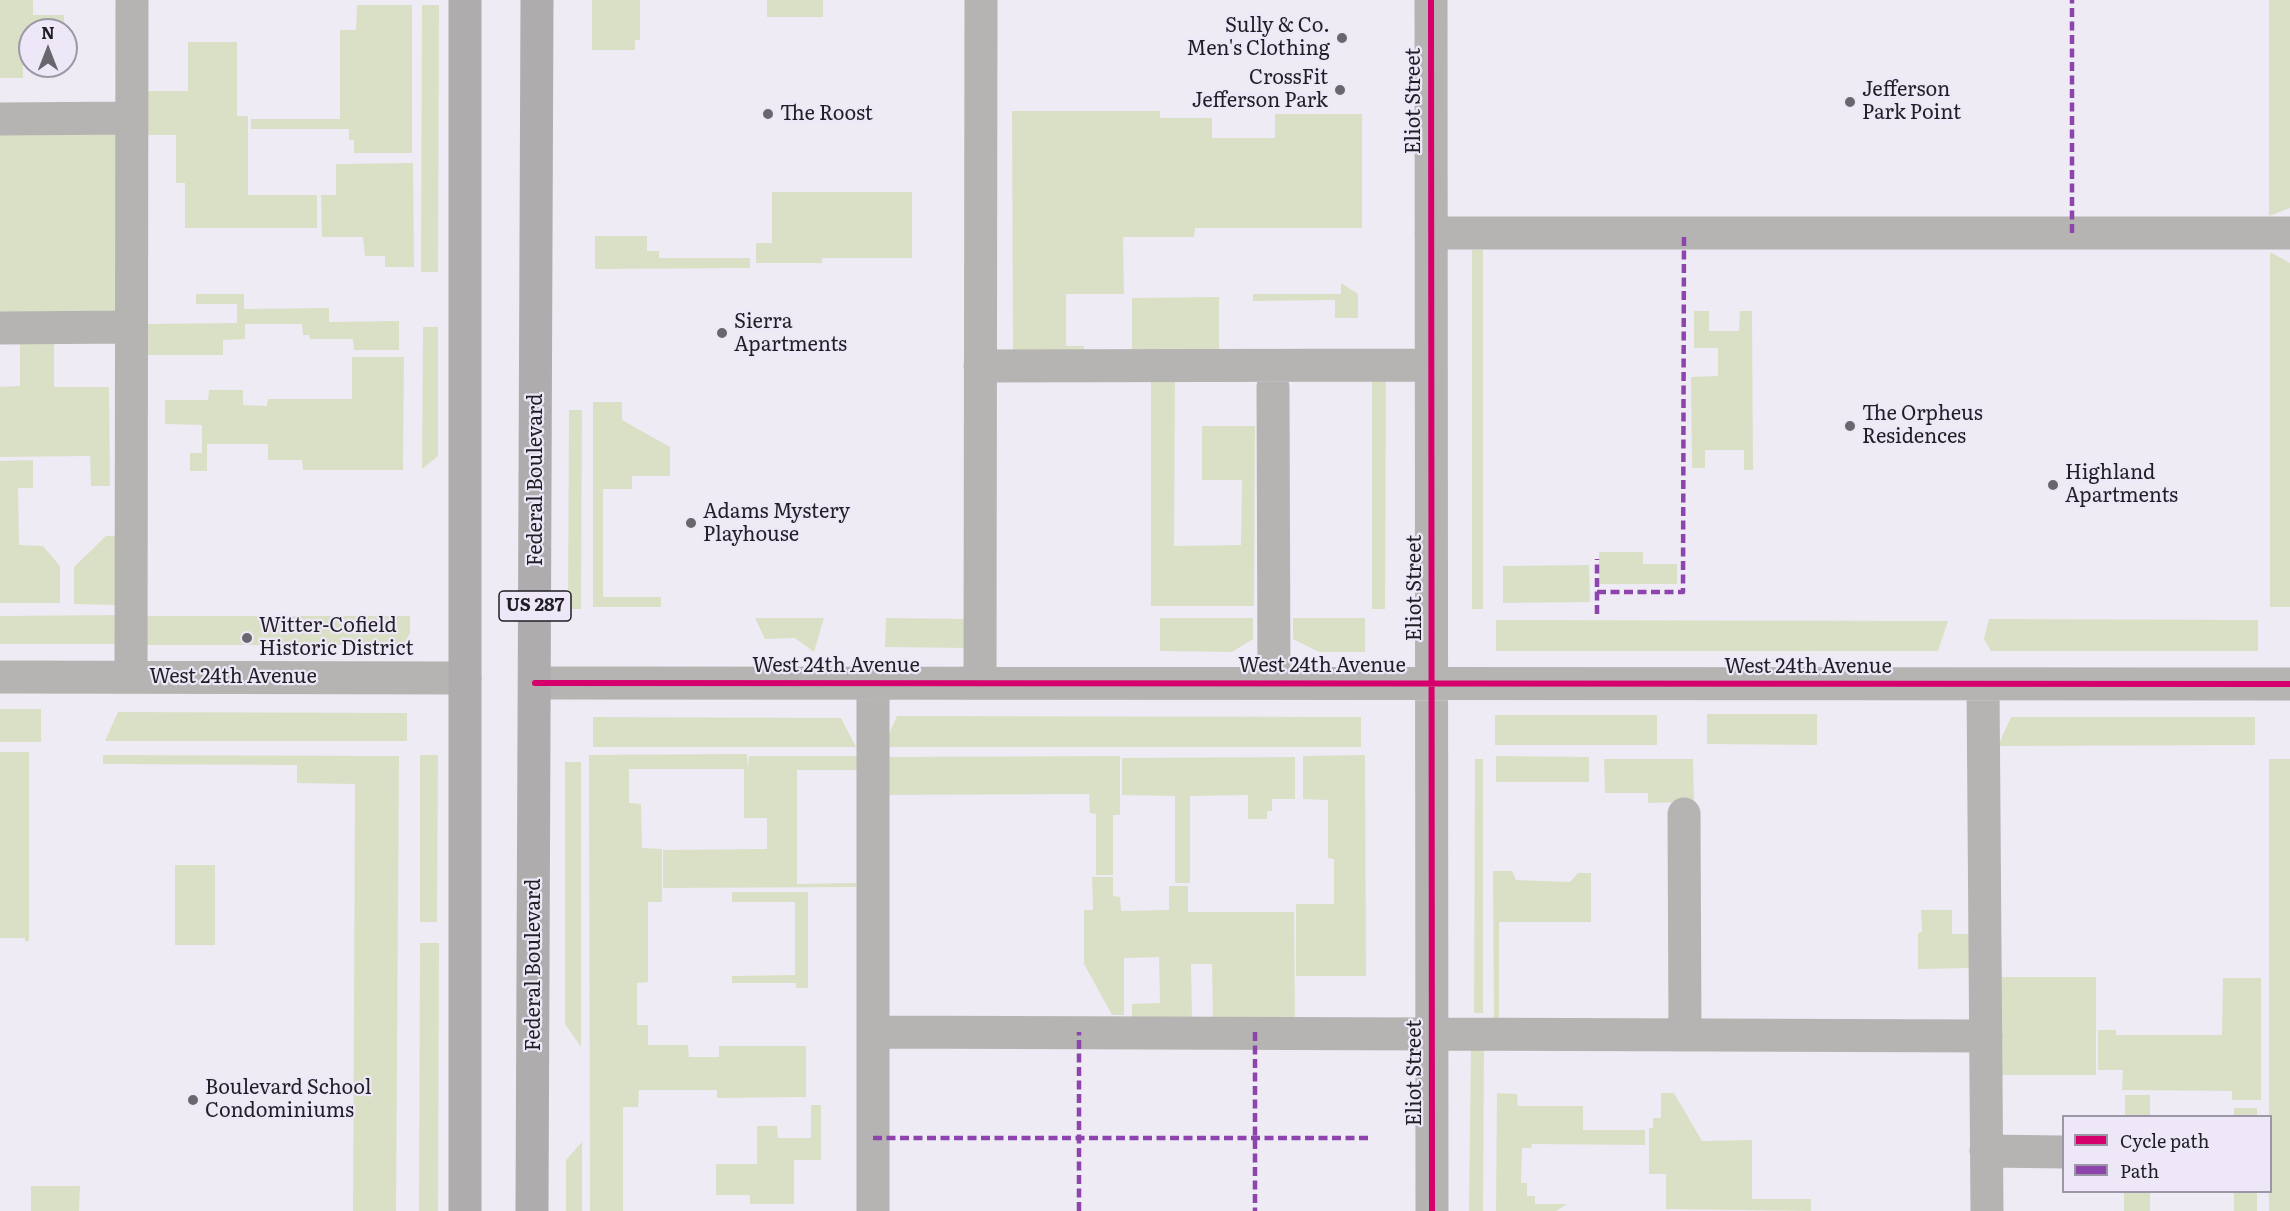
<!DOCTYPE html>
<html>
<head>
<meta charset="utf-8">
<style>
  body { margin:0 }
  #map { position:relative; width:2290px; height:1211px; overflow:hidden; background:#efebf4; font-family:Literata,serif }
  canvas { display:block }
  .legend { position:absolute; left:2062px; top:1115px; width:210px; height:78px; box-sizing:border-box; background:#eee7f8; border:2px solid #9c97a4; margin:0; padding:8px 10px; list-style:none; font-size:18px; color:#211f25 }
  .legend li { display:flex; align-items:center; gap:12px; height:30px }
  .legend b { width:30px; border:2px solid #9c97a4 }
  .north { position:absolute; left:18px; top:18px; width:60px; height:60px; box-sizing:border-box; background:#eee7f8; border:2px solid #9c97a4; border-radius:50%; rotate:0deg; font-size:16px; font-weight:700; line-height:24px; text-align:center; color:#211f25 }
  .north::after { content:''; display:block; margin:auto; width:21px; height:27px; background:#69666d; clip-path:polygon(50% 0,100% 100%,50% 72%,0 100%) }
</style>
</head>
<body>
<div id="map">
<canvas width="2290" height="1211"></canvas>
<ul class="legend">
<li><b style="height:8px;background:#d6006c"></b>Cycle path</li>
<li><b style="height:8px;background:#8e44ad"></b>Path</li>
</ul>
<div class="north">N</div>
</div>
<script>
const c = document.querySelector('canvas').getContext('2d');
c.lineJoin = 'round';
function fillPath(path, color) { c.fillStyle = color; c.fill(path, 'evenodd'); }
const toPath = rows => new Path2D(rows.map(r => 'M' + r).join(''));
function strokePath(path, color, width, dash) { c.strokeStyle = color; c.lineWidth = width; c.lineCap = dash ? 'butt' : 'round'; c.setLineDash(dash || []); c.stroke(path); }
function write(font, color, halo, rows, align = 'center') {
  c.font = font + ' Literata,serif'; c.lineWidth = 4.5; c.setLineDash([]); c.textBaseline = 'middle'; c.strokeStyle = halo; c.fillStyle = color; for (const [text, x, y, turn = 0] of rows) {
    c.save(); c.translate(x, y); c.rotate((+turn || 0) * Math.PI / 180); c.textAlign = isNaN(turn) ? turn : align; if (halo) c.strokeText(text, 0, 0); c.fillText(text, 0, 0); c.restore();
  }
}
const green = toPath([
  [0,0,33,0,33,15,64,15,64,30,30,30,30,58,23,58,23,78,0,78],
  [592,0,640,0,640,40,635,40,635,50,592,50],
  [767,0,823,0,823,17,767,17],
  [2269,0,2290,0,2290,208,2269,216],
  [357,5,412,5,412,153,354,153,354,140,349,140,349,129,251,129,251,119,340,119,340,30,356,30],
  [422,5,439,5,438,272,421,272],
  [188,42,237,42,237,116,248,116,248,195,317,195,317,228,185,228,185,183,176,183,176,135,142,135,142,91,188,91],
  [1012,111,1160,111,1160,118,1212,118,1212,138,1275,138,1275,114,1362,114,1362,228,1195,228,1194,237,1123,237,1124,294,1066,294,1066,346,1084,346,1084,360,1013,360],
  [0,130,120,131,119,319,0,319],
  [413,163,414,267,385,267,385,256,365,256,363,237,322,237,321,195,336,195,336,164],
  [772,192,912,192,912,258,822,258,822,263,756,263,756,243,772,243],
  [595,236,647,236,647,251,659,251,659,258,750,258,750,268,595,269],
  [1472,250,1483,250,1483,609,1472,609],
  [2270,252,2290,263,2290,607,2270,607],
  [1341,283,1358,294,1358,318,1335,318,1335,300,1253,301,1253,294,1341,294],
  [196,294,244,294,244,309,329,308,329,322,399,321,399,350,354,350,353,339,310,339,309,335,303,335,302,324,245,324,245,339,223,340,223,355,146,355,146,324,237,323,237,304,196,304],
  [1219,297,1219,356,1132,356,1132,298],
  [1694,311,1709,311,1709,331,1739,331,1740,311,1752,311,1753,470,1744,470,1744,450,1705,450,1705,468,1692,468,1691,377,1718,376,1718,348,1694,348],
  [423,327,438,327,438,456,422,469],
  [20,343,54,343,54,387,109,387,110,486,91,486,90,456,0,457,0,387,20,386],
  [352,357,404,357,403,470,303,470,302,460,268,460,268,444,207,444,207,471,190,471,190,453,202,453,202,425,165,424,165,400,208,400,209,390,243,390,243,405,267,406,268,399,352,399],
  [1151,373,1175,374,1174,546,1241,545,1242,480,1202,480,1202,426,1255,426,1254,606,1151,606],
  [1372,375,1386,375,1385,609,1372,609],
  [593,402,622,402,622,420,670,447,670,476,632,476,632,489,603,489,603,597,661,597,661,607,593,607],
  [569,410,582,410,581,609,568,609],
  [33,460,33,488,18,488,19,545,43,546,60,566,60,603,0,603,0,461],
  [106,536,116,536,116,605,74,604,74,567],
  [1599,552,1643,552,1643,564,1677,564,1677,584,1599,584],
  [1589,565,1590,602,1503,603,1503,566],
  [120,615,120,644,0,644,0,616],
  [143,616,410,616,410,633,403,645,143,645],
  [755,618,824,618,814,652,795,638,765,639],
  [886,618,967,619,967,648,885,647],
  [1160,618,1253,618,1253,639,1232,652,1160,651],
  [1293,618,1365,618,1365,652,1319,652,1293,639],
  [1989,619,2258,620,2258,651,1991,651,1984,639],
  [1496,620,1948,621,1938,651,1496,651],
  [0,709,41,709,41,742,0,742],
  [118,712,407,713,407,741,105,741],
  [1707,714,1817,714,1817,745,1707,744],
  [1495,715,1657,715,1657,745,1495,745],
  [897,716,1361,717,1361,747,883,747],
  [593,717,841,718,856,747,593,747],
  [2011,717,2255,717,2255,745,1998,746],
  [0,752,29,752,29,941,25,941,25,938,0,938],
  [747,754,748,769,749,756,858,756,858,770,797,770,797,884,856,883,856,887,663,888,663,850,767,849,767,818,744,818,744,769,629,769,629,803,641,804,642,848,662,849,662,902,648,902,648,982,637,983,637,1025,648,1025,648,1045,688,1045,689,1057,719,1057,719,1046,806,1046,806,1097,717,1098,717,1090,639,1090,638,1107,623,1107,623,1211,590,1211,589,755],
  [103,755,399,756,396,1211,353,1211,355,784,297,783,297,765,103,764],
  [420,755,438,755,437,922,420,922],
  [1365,755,1366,976,1296,976,1296,904,1334,904,1334,859,1328,858,1328,800,1303,799,1303,756],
  [1120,756,1120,815,1113,815,1113,875,1096,875,1096,814,1090,813,1089,794,886,795,886,757],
  [1496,756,1589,757,1589,782,1496,782],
  [1295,757,1295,799,1272,799,1272,811,1267,811,1267,819,1248,819,1248,795,1190,796,1190,883,1175,883,1175,796,1122,795,1122,758],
  [1475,759,1483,759,1483,1013,1474,1013],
  [1604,759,1693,759,1694,802,1648,803,1648,793,1605,793],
  [2269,759,2290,759,2290,1211,2269,1211],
  [565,762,581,762,581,1047,565,1024],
  [175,865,215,865,215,945,175,945],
  [1493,871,1512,871,1516,880,1570,882,1578,873,1591,873,1591,922,1499,922,1499,1024,1494,1024],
  [1092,877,1113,877,1113,896,1120,897,1121,911,1169,910,1169,886,1188,886,1188,912,1294,912,1295,1024,1213,1024,1212,964,1191,964,1192,1018,1132,1018,1132,1004,1160,1003,1159,957,1124,958,1124,1015,1112,1015,1084,964,1084,910,1093,910],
  [732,892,808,892,808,988,796,988,796,983,732,983,732,976,795,975,795,902,732,902],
  [1921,910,1952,910,1952,934,1971,934,1971,968,1918,969,1918,933,1922,932],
  [420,943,439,943,438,1211,419,1211],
  [2000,977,2096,977,2096,1075,2000,1075],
  [2223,978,2261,978,2261,1100,2232,1100,2232,1091,2122,1090,2123,1070,2098,1070,2098,1030,2116,1030,2116,1035,2222,1035],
  [1471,1045,1484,1045,1483,1211,1469,1211],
  [1497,1093,1517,1094,1518,1106,1583,1106,1583,1130,1645,1130,1645,1145,1532,1144,1531,1148,1522,1148,1521,1183,1527,1183,1527,1196,1535,1196,1535,1204,1567,1204,1556,1211,1496,1211],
  [1661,1093,1674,1093,1702,1141,1752,1140,1752,1199,1811,1199,1811,1211,1666,1209,1666,1174,1649,1174,1649,1128,1653,1128,1653,1118,1661,1118],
  [2125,1095,2150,1095,2150,1116,2125,1116],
  [811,1105,821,1105,821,1160,794,1160,794,1204,750,1204,750,1195,716,1195,716,1164,757,1164,757,1126,777,1126,778,1138,811,1138],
  [2234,1108,2257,1108,2257,1116,2234,1116],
  [582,1142,582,1211,566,1211,566,1160],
  [31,1186,80,1186,79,1211,31,1211],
  [2124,1192,2150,1192,2150,1211,2124,1211],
  [2234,1192,2257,1192,2257,1211,2234,1211]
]);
const minor = toPath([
  [1431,0,1432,1211],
  [0,119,132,118],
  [1431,233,2290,233],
  [0,328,131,327],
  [980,366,1431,365],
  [1273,387,1274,683],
  [0,677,465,678],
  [131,677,132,0],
  [873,682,873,1211],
  [980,682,981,0],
  [535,683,2290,684],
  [1983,684,1987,1211],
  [1684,814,1685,1033],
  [873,1032,1986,1036],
  [1986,1151,2064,1152]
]);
const major = toPath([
  [465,0,465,1211],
  [532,1211,537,0]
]);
const quiet = toPath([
  [2072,233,2072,0],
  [1597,592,1683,592,1684,233],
  [1597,614,1597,559],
  [1255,1032,1255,1211],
  [873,1138,1368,1138],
  [1079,1211,1079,1032]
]);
const cycleway = toPath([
  [1431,0,1432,1211],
  [535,683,2290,684]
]);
const markers = [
  [1342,38,6,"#69666d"],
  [1340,90,6,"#69666d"],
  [1850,102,6,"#69666d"],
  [768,114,6,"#69666d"],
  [722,333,6,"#69666d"],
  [1850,426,6,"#69666d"],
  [2053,485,6,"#69666d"],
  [691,523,6,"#69666d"],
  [247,638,6,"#69666d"],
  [193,1100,6,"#69666d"]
];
const shields = [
  [535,606,72]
];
const shieldNames = [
  ["US 287",535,606]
];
const poiNames = [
  ["Sully & Co.",1330,26,"right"],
  ["Men's Clothing",1330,49,"right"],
  ["CrossFit",1328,78,"right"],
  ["Jefferson Park",1328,101,"right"],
  ["Jefferson",1862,90],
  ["Park Point",1862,113],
  ["The Roost",780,114],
  ["Sierra",734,322],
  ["Apartments",734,345],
  ["The Orpheus",1862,414],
  ["Residences",1862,437],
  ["Highland",2065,473],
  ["Apartments",2065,496],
  ["Adams Mystery",703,512],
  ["Playhouse",703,535],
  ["Witter-Cofield",259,626],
  ["Historic District",259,649],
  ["Boulevard School",205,1088],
  ["Condominiums",205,1111]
];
const streetNames = [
  ["Eliot Street",1414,101,-90],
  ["Federal Boulevard",536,480,-90],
  ["Eliot Street",1415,588,-90],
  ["West 24th Avenue",836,666],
  ["West 24th Avenue",1322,666],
  ["West 24th Avenue",1808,667],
  ["West 24th Avenue",233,677],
  ["Federal Boulevard",534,965,-90],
  ["Eliot Street",1415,1073,-90]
];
fillPath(green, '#dae0c6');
strokePath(minor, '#b6b4b3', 33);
strokePath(major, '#afacad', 33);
strokePath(quiet, '#8e44ad', 4.5, [9, 4.5]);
strokePath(cycleway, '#d6006c', 6);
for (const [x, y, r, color] of markers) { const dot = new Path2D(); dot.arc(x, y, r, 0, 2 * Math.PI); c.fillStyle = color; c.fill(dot); strokePath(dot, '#eee7f8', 2); }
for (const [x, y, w] of shields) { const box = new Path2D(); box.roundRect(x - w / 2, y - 15, w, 30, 4.5); c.fillStyle = '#eee7f8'; c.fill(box); strokePath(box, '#211f25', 1.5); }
write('bold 18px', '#211f25', null, shieldNames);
write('20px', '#211f25', '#eee7f8', poiNames, 'left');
write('20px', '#211f25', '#eee7f8', streetNames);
</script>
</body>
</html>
